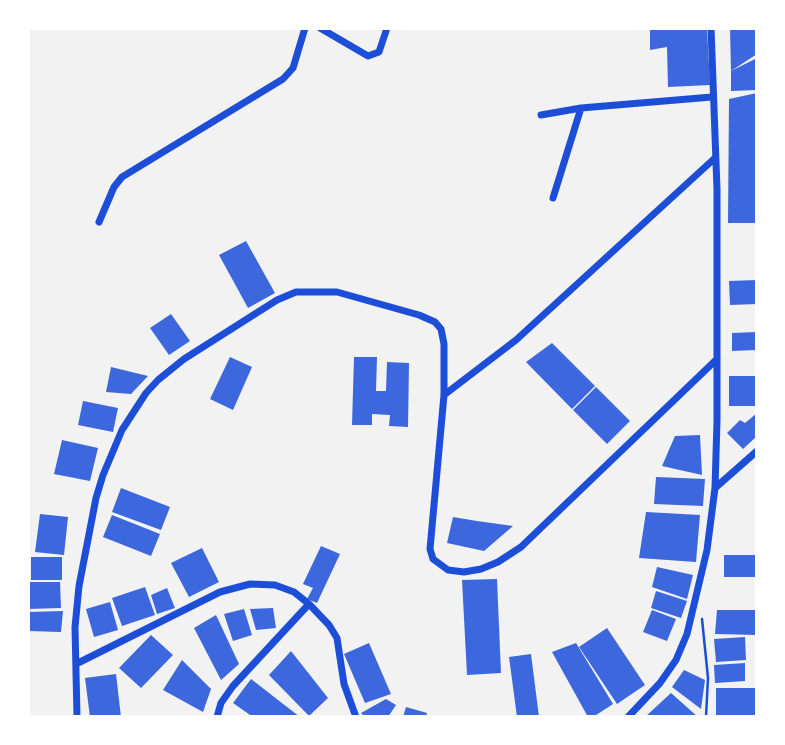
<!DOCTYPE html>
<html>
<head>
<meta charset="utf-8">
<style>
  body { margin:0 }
  #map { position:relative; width:785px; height:745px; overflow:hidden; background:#f2f2f2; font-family:Ubuntu,sans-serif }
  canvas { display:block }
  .frame { position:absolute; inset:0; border:30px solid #fff; pointer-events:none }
</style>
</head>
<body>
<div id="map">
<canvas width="785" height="745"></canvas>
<div class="frame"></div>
</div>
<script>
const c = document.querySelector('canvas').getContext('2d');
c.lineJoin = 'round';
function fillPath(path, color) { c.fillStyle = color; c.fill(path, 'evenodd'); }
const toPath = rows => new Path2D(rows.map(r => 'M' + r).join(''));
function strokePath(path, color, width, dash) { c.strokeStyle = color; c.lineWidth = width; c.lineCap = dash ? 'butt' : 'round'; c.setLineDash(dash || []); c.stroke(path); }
const building = toPath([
  [650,28,707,28,710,85,668,87,667,47,650,50],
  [730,28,757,28,757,54,731,71],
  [757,58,757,90,731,91,731,71],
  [757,93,757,223,728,223,729,99],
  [246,241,275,293,248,308,219,255],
  [757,280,757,304,730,305,729,281],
  [171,314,190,341,169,355,150,328],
  [757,332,757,350,732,351,732,333],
  [552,343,595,386,572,409,526,362],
  [230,357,252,367,233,410,210,399],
  [354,357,377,357,376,391,386,391,387,362,409,363,408,427,389,426,390,415,372,414,372,425,352,425],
  [111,367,148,376,131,394,106,392],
  [729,376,756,376,756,406,729,406],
  [596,387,630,421,607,444,573,410],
  [83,401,118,408,113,432,78,425],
  [757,413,757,436,743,449,727,433,740,420,745,423],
  [700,435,702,475,662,466,675,436],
  [62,440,98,448,90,481,54,474],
  [656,477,705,479,703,506,654,504],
  [121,488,170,507,161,530,112,512],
  [646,512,700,515,696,562,639,558],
  [40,514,68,517,64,555,35,552],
  [112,515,160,534,151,556,103,537],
  [453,517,477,521,513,526,484,551,447,543],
  [321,546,340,554,317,603,307,599,313,588,303,584],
  [202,548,219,582,189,597,171,563],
  [724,555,757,555,757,577,724,577],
  [31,557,62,557,62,580,31,580],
  [657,567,693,575,687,599,652,587],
  [497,579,501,673,467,675,462,580],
  [28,582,60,582,61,608,28,609],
  [145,587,155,615,122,626,112,598],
  [167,588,175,608,157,614,151,595],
  [656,591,687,601,681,618,651,608],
  [110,602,118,630,94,637,86,609],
  [273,608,276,628,256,630,250,609],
  [244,609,252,635,233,641,224,614],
  [652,610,676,619,667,641,643,632],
  [717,610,757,610,757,635,715,634],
  [63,611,61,632,28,631,28,612],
  [216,615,239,664,221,680,194,628],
  [607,628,645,685,617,704,579,647],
  [151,635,173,655,141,688,119,668],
  [745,637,746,660,716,662,714,639],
  [369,643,391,694,365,703,344,654],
  [576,643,613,704,593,717,588,717,552,652],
  [291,651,328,698,309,716,269,675],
  [531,654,539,717,517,717,509,657],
  [182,660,211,689,203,712,163,690],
  [745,663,745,681,715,683,714,665],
  [684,670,705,680,701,709,672,687],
  [116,674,121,717,90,717,85,678],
  [251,679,300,717,253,717,233,703],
  [716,688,757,688,757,715,716,715],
  [671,693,698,717,645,717],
  [386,699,396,705,388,717,365,717,361,713],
  [406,707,427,713,426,717,403,717]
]);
const path = toPath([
  [702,619,708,678,706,717]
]);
const minor = toPath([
  [320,28,368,56,379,52,387,28],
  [711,28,717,189,717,421,715,488],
  [541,115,581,108,712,97],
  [553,198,581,108],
  [99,222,114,187,122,177,283,79,293,68,305,28],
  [444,395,516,340,715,158],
  [76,664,220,592,250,584,275,585,294,592,309,604],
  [77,717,75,627,79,586,96,498,103,475,122,430,146,393,158,380,184,359,277,300,296,292,337,292,419,315,435,322,441,329,444,344,444,395,430,549,433,559,448,570,464,572,481,569,498,562,521,547,717,359],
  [217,717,221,703,233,686,309,604,329,625,337,638,344,684,356,717],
  [628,717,660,683,676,660,687,634,707,550,715,488,757,451]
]);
fillPath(building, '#3d67dc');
strokePath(path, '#1d4ed8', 2.5);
strokePath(minor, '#1d4ed8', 7);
</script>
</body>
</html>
